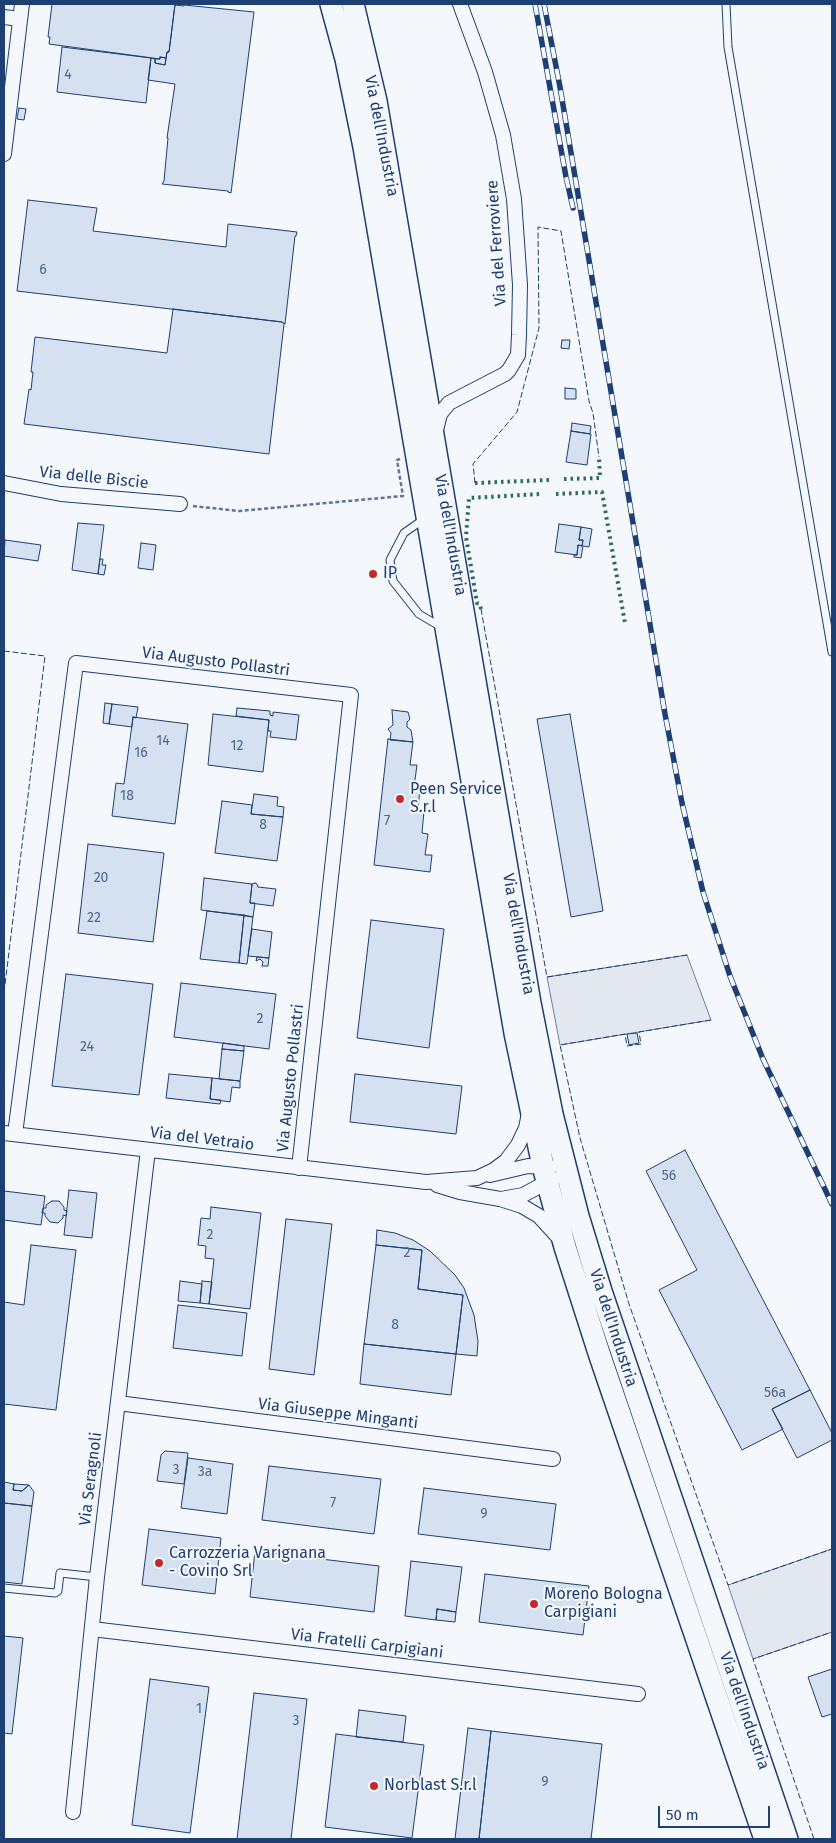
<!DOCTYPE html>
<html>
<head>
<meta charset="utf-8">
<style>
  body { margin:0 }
  #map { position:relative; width:836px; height:1843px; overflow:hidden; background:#f4f7fb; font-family:"Fira Sans",sans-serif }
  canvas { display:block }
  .frame { position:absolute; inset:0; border:5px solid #1d3f73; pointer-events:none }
  .scale { position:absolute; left:658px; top:1806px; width:112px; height:22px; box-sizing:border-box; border:2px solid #1d3f73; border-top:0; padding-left:6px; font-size:15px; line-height:18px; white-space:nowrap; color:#1d3f73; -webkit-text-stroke:4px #f4f7fb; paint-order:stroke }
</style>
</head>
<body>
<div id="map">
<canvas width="836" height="1843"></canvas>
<div class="frame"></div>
<div class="scale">50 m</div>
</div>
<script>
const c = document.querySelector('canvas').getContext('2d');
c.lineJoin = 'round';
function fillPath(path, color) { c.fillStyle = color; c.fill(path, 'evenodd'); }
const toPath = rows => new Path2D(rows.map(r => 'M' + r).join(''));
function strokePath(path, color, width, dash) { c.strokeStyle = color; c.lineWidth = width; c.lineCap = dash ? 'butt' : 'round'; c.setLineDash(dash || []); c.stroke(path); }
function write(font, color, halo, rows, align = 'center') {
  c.font = font + ' "Fira Sans",sans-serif'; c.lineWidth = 4; c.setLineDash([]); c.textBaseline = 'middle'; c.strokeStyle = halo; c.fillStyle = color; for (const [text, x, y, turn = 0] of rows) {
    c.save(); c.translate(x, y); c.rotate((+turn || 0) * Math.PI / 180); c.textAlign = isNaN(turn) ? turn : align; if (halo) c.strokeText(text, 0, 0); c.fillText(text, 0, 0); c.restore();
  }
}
const parking = toPath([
  [687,955,711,1020,560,1045,547,977,687,955],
  [832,1549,832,1632,753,1659,728,1585,832,1549]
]);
const building = toPath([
  [52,4,175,4,169,52,167,52,166,58,160,57,160,59,49,44,50,37,48,37,52,4],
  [175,5,184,6,184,5,254,12,231,193,228,192,228,191,162,184,164,181,168,138,167,138,175,84,148,80,151,58,155,59,155,63,165,65,167,52,169,52,175,5],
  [62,47,151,58,146,103,57,92,62,47],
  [160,57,166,58,165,65,155,63,155,59,160,59,160,57],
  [19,108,26,109,24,120,17,119,19,108],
  [28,200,97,208,93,231,226,247,228,224,297,232,296,236,295,236,285,324,282,322,17,291,28,200],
  [173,309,282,322,284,324,269,454,24,424,29,389,31,390,33,372,31,372,35,337,167,353,173,309],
  [562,340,570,340,569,349,561,348,562,340],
  [565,388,576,389,576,399,565,399,565,388],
  [572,423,591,426,590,434,571,431,572,423],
  [571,431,591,434,587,465,566,462,571,431],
  [78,523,104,525,98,574,72,570,78,523],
  [559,524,581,527,579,540,583,540,582,546,578,545,577,555,555,552,559,524],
  [581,527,592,529,589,547,583,546,581,558,574,557,574,555,577,555,578,545,582,546,583,540,579,540,581,527],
  [5,540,41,545,38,561,4,556,5,540],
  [141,543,156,545,153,570,138,568,141,543],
  [100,559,103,559,102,565,106,565,104,575,98,574,100,559],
  [105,703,112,704,109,724,103,723,105,703],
  [112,704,138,707,136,718,133,717,132,727,109,724,112,704],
  [237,708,270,711,270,715,273,716,273,712,299,715,296,740,270,737,271,731,268,731,269,720,236,716,237,708],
  [392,710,408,712,410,719,407,722,407,727,411,730,413,742,390,740,391,733,388,729,393,725,392,710],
  [213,714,269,720,263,772,208,765,213,714],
  [570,714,603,911,571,917,537,719,570,714],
  [133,717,188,724,175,824,112,816,116,783,124,784,133,717],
  [388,739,413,742,410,765,417,765,414,787,420,788,418,810,424,811,422,833,428,834,425,855,432,855,430,872,374,865,388,739],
  [254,794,278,797,277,806,284,807,283,817,251,814,254,794],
  [222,801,252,805,251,814,283,817,277,861,215,853,222,801],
  [88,844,164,853,153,942,78,933,88,844],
  [204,878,252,884,250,903,255,903,253,917,201,910,204,878],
  [255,883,257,884,258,887,276,889,273,906,250,903,252,884,255,883],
  [207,911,244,915,239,963,200,959,207,911],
  [244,915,253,917,247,964,239,963,244,915],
  [371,920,444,929,429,1048,357,1038,371,920],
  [252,929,272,932,269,958,248,956,252,929],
  [257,957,269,958,268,966,262,966,263,962,260,959,256,961,257,957],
  [66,974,153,984,139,1095,52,1086,66,974],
  [181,983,276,994,269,1049,174,1037,181,983],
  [637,1033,639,1043,629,1045,627,1034,637,1033],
  [223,1043,244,1046,244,1051,222,1049,223,1043],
  [222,1049,244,1051,240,1081,219,1079,222,1049],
  [169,1074,212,1078,210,1099,221,1100,220,1104,166,1098,169,1074],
  [355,1074,462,1086,456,1134,350,1122,355,1074],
  [212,1078,240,1081,240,1088,232,1087,230,1102,210,1099,212,1078],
  [685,1150,810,1390,772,1409,783,1429,742,1450,659,1290,697,1270,646,1171,685,1150],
  [69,1190,97,1193,92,1238,64,1235,69,1190],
  [4,1191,45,1196,41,1225,4,1220,4,1191],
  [52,1201,59,1201,64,1207,64,1210,67,1211,66,1216,63,1215,63,1218,58,1223,50,1222,45,1216,45,1213,42,1213,43,1208,46,1208,46,1205,52,1201],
  [211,1207,261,1213,250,1309,209,1304,214,1259,205,1258,206,1246,198,1245,201,1218,210,1219,211,1207],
  [286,1219,332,1224,314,1375,269,1369,286,1219],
  [377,1230,395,1233,413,1240,430,1251,455,1275,464,1288,474,1315,478,1341,477,1356,456,1354,463,1295,418,1289,422,1250,376,1245,377,1230],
  [31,1245,76,1250,56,1410,4,1404,4,1302,24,1305,31,1245],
  [376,1245,422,1250,418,1289,463,1295,456,1354,364,1344,376,1245],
  [180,1281,202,1284,200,1303,178,1301,180,1281],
  [202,1281,212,1282,209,1304,200,1303,202,1281],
  [178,1305,247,1313,242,1356,173,1348,178,1305],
  [364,1344,456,1354,451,1395,360,1384,364,1344],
  [810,1390,832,1433,832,1440,797,1458,772,1409,810,1390],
  [165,1451,188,1453,184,1484,157,1481,161,1455,165,1451],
  [188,1458,233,1464,227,1514,181,1508,188,1458],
  [269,1466,381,1479,374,1534,262,1520,269,1466],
  [4,1482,14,1484,13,1490,22,1491,29,1485,34,1492,32,1506,4,1503,4,1482],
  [14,1484,29,1485,22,1491,13,1490,14,1484],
  [424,1488,556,1504,550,1550,418,1534,424,1488],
  [4,1503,32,1506,22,1584,4,1582,4,1503],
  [149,1529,221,1538,215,1594,142,1585,149,1529],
  [255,1551,379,1566,374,1612,250,1597,255,1551],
  [411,1561,462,1567,456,1612,437,1609,436,1620,405,1616,411,1561],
  [485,1574,589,1586,583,1635,479,1622,485,1574],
  [437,1609,456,1612,455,1622,436,1620,437,1609],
  [4,1636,23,1638,12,1734,4,1733,4,1636],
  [832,1669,832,1714,822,1717,808,1677,832,1669],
  [150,1679,209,1687,190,1833,132,1825,150,1679],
  [254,1693,307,1699,291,1839,237,1839,254,1693],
  [359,1710,406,1716,403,1742,356,1737,359,1710],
  [468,1728,491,1731,479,1839,455,1839,468,1728],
  [491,1731,602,1744,591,1839,479,1839,491,1731],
  [336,1734,424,1745,412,1838,325,1827,336,1734]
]);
const path = toPath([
  [193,506,239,511,403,496,397,460,400,459]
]);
const lane = toPath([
  [726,4,728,47,832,652],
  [424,519,404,533,390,560,393,581,419,614,441,627],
  [4,1588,55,1593,58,1591,60,1573,97,1577]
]);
const street = toPath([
  [4,17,20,19],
  [4,154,22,4],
  [436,430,440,414,449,403,505,374,509,370,518,355,519,335,520,285,514,199,503,135,485,72,460,4],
  [4,483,61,494,180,504],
  [4,1133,426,1182,477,1178,494,1170,506,1161,518,1145,526,1128,529,1113],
  [15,1134,76,663,351,695,299,1168],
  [490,1175,528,1166,550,1167],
  [437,1185,460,1192,500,1199,522,1206,539,1216,560,1239],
  [501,1199,523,1195,553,1179],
  [118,1403,553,1459],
  [92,1629,638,1694],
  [73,1812,97,1577,148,1150]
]);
const primary = toPath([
  [331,4,346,59,364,147,515,1033,543,1166,565,1247,600,1356,765,1839],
  [353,4,376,101,530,1003,552,1114,578,1216,601,1291,787,1839]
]);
const rail = toPath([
  [535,4,566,177,573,208],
  [544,4,560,87,665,714,682,803,703,892,730,976,763,1059,832,1204]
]);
const hedge = toPath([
  [564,479,600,478,599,457],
  [475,483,549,480],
  [556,494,602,492,625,623],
  [481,609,480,604,477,603,466,537,469,498,541,494]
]);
const fence = toPath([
  [475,483,473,464,517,412,539,328,538,227,561,231,589,401,593,413,599,457],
  [481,609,547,977,687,955],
  [4,651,45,656,4,993],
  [711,1020,639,1032,641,1044,627,1046,625,1034,560,1045,580,1138,629,1304,728,1585,832,1549],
  [814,1839,753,1659,832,1632]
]);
const markers = [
  [373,574,5,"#c62828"],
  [400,799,5,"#c62828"],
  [159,1563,5,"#c62828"],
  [534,1604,5,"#c62828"],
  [374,1786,5,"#c62828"]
];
const numberNames = [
  ["4",68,75],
  ["6",43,270],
  ["14",163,741],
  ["12",237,746],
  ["16",141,753],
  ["18",127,796],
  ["7",387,821],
  ["8",263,825],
  ["20",101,878],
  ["22",94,918],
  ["2",260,1019],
  ["24",87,1047],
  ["56",669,1176],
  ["2",210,1235],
  ["2",407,1253],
  ["8",395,1325],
  ["56a",775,1393],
  ["3",176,1470],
  ["3a",205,1472],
  ["7",333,1503],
  ["9",484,1514],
  ["1",199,1709],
  ["3",296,1721],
  ["9",545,1782]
];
const streetNames = [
  ["Via dell'Industria",381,136,79],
  ["Via del Ferroviere",497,243,-94],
  ["Via delle Biscie",94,478,6],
  ["Via dell'Industria",450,535,80],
  ["Via Augusto Pollastri",216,662,7],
  ["Via dell'Industria",518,934,80],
  ["Via Augusto Pollastri",291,1078,-84],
  ["Via del Vetraio",202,1139,7],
  ["Via dell'Industria",613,1328,72],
  ["Via Giuseppe Minganti",338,1414,7],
  ["Via Seragnoli",91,1479,-83],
  ["Via Fratelli Carpigiani",367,1644,7],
  ["Via dell'Industria",744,1711,71]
];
const poiNames = [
  ["IP",383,574],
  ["Peen Service",410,790],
  ["S.r.l",410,808],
  ["Carrozzeria Varignana",169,1554],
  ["- Covino Srl",169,1572],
  ["Moreno Bologna",544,1595],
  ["Carpigiani",544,1613],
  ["Norblast S.r.l",384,1786]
];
fillPath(parking, '#e3e8f0');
strokePath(parking, '#687fa3', 1);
fillPath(building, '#d5e0f0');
strokePath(building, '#1d3f73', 1);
strokePath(lane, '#1d3f73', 9);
strokePath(street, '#1d3f73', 16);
strokePath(primary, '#1d3f73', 24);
strokePath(path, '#5e769c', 2.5, [4, 2.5]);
strokePath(lane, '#f4f7fb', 7);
strokePath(street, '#f4f7fb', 14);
strokePath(primary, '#f4f7fb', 21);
strokePath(rail, '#1d3f73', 5.5);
strokePath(rail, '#f4f7fb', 4, [11]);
strokePath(hedge, '#2c6c60', 4, [2.5, 4]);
strokePath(fence, '#1d3f73', 1, [6, 2.5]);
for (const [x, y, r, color] of markers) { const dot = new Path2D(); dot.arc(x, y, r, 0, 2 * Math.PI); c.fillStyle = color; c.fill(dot); strokePath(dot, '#f4f7fb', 2); }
write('14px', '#4b6792', null, numberNames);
write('16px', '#1d3f73', '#f4f7fb', streetNames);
write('16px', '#1d3f73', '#f4f7fb', poiNames, 'left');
</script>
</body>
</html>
